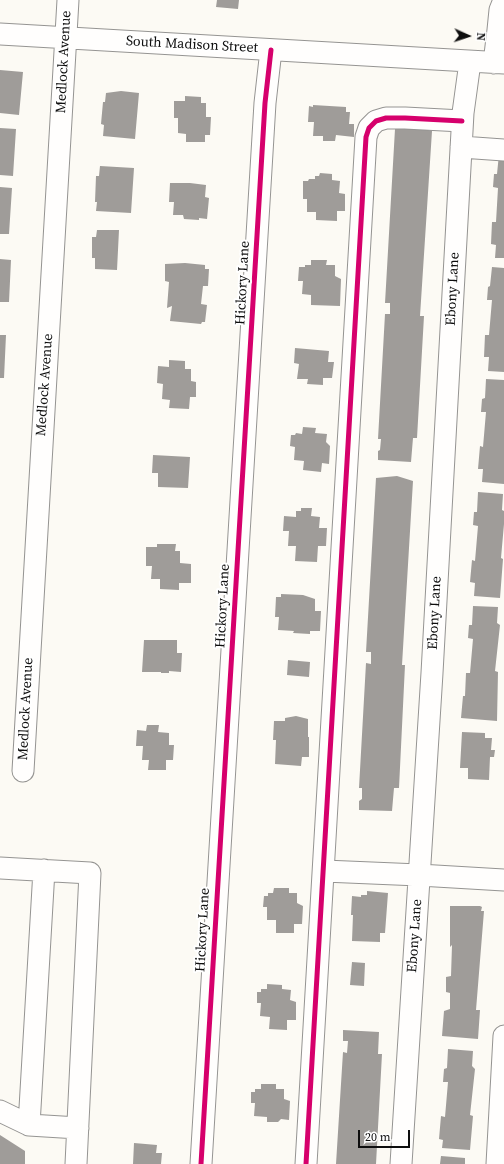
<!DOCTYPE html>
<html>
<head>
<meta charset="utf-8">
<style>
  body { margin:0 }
  #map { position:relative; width:504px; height:1164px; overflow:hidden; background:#fcfaf4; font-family:"Source Serif 4",serif }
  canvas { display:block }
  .north { position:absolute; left:448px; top:16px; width:40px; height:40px; -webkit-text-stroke:3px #fff; paint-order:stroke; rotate:93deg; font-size:11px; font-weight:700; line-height:16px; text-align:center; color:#0e0e0e }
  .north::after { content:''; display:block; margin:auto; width:14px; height:18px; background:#0e0e0e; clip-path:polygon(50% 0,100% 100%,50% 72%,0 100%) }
  .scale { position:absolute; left:358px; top:1130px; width:52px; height:18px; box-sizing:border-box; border:2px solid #0e0e0e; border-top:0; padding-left:5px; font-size:12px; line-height:14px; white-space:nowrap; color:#0e0e0e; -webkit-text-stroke:3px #fff; paint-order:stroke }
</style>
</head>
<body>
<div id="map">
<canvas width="504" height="1164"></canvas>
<div class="north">N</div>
<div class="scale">20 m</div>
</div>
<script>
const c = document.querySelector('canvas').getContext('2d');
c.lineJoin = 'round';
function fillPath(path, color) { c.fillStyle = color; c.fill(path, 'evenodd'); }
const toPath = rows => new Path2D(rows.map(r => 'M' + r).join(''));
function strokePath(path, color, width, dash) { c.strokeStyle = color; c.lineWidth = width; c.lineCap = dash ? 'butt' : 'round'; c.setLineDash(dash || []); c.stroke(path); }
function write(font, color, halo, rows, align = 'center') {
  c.font = font + ' "Source Serif 4",serif'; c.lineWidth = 4; c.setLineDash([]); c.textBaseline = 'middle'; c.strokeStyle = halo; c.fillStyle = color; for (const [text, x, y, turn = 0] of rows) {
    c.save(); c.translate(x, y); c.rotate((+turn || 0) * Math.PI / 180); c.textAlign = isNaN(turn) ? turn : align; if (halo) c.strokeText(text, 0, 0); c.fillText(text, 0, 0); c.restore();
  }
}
const building = toPath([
  [217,0,239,0,238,9,216,7],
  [0,70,23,72,19,115,0,113],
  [121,91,139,93,135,139,103,136,104,125,101,124,103,102,105,102,106,93],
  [185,96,201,97,201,103,206,103,206,117,211,117,210,135,205,135,205,142,186,142,186,134,178,133,178,118,174,118,174,101,185,101],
  [313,105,346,107,346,112,350,112,349,124,354,124,354,137,336,135,335,141,323,141,323,136,313,136,314,122,308,122,309,106,313,107],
  [416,127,432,131,420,316,424,316,417,438,413,438,411,462,378,460,378,451,380,450,381,439,378,439,385,314,390,314,390,303,385,303,395,129],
  [0,128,16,129,13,176,0,175],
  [499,154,504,155,504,258,495,258,496,245,491,244,492,222,496,222,498,188,493,187,494,174,497,174],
  [100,166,134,168,131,213,96,211,97,202,95,202,96,176,99,176],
  [320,173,332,174,332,180,340,181,339,193,345,194,345,211,337,211,337,221,316,220,316,212,307,212,307,199,303,199,303,181,308,181,309,179,315,179,315,176,319,176],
  [170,183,190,183,206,185,205,197,209,198,207,219,199,218,199,220,184,219,183,215,173,215,174,202,169,202],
  [0,187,12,188,9,234,0,234],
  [97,230,119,230,117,270,95,269,95,258,92,258,92,237,96,237],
  [0,259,11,260,9,302,0,302],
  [311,260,327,260,326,265,335,265,335,276,341,279,340,306,311,305,311,295,302,294,303,281,298,281,299,267,305,267,305,265,311,265],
  [185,263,205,265,205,269,209,269,208,286,203,286,201,304,207,305,205,322,202,322,201,324,170,321,172,306,167,308,169,282,165,281,165,264],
  [492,267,504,268,504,372,488,371,489,357,484,357,485,335,489,335,492,300,487,300,488,287,490,286],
  [0,335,6,335,4,378,0,378],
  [295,348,329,351,328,362,334,362,332,378,323,378,323,385,307,384,308,379,297,379,299,364,294,363],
  [169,360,185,361,185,369,191,369,191,381,196,382,196,397,190,397,189,409,169,408,170,400,162,399,163,384,157,383,158,366,169,367],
  [486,379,504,380,504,484,482,482,483,469,478,469,480,446,483,447,486,412,481,412,482,399,485,398],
  [303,427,316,428,315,433,327,434,326,442,330,446,329,464,322,463,321,472,303,470,304,461,294,460,295,447,290,446,291,435,295,435,296,433,302,434],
  [153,455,190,457,188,488,158,487,158,473,152,473],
  [397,476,413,481,402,665,405,665,399,788,394,788,392,811,359,810,359,801,362,799,362,788,359,788,366,663,371,664,371,652,366,652,376,478],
  [478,492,503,494,502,510,504,511,504,524,501,558,503,559,500,598,474,596,475,583,470,582,472,560,475,561,478,526,473,525,474,512,477,512],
  [301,508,312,508,311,516,320,517,319,528,327,528,326,546,318,546,317,562,295,561,296,546,288,546,289,531,283,531,284,516,296,517,296,511,301,511],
  [157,544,176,544,175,551,180,551,180,563,191,564,191,583,179,583,179,590,160,589,160,579,151,579,152,566,146,566,146,547,157,547],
  [281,594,303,595,315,599,315,611,321,611,320,631,310,631,310,634,293,633,294,631,278,630,279,617,275,617,276,597,281,597],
  [473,606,498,607,497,623,500,625,495,671,498,672,497,721,461,718,463,696,465,696,466,673,470,673,473,639,468,638,469,625,472,625],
  [144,640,177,640,177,653,182,653,181,672,169,671,169,673,161,673,161,672,142,672],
  [288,660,310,662,309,677,287,675],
  [296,716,308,719,308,737,309,737,309,757,302,757,301,766,275,764,276,740,273,740,274,721,285,721,285,718],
  [147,725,159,725,158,732,169,733,169,745,174,745,173,760,166,760,166,770,148,770,149,760,142,760,143,746,136,746,137,730,146,731],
  [462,732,485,733,485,738,492,738,491,750,495,750,494,757,490,757,489,780,468,779,468,768,460,768],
  [274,888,289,888,289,893,297,893,297,903,303,906,302,924,294,924,294,933,276,933,276,920,267,920,267,907,263,907,264,896,268,896,268,893,273,893],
  [367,891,388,893,385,933,380,933,380,942,352,941,353,915,351,915,352,896,361,897,361,895,367,895],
  [450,906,480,906,482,907,481,911,484,911,476,1010,480,1010,478,1039,442,1036,444,1011,450,1009,450,993,446,992,446,977,451,976,452,945,450,947],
  [352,962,365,963,364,986,350,985],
  [267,984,282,985,282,989,291,990,290,1000,296,1002,296,1020,287,1020,287,1030,269,1029,270,1017,260,1016,261,1003,257,1003,257,992,261,992,261,989,267,989],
  [343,1030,379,1032,378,1054,382,1054,376,1164,336,1164,343,1052,347,1053,348,1041,343,1041],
  [448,1049,473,1051,472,1066,475,1069,470,1115,473,1116,470,1150,442,1148,443,1140,439,1139,441,1116,445,1117,448,1082,443,1082,444,1069,447,1068],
  [261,1084,276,1084,276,1089,284,1089,284,1099,290,1101,289,1120,281,1119,278,1122,267,1122,267,1117,254,1116,255,1103,251,1103,251,1092,255,1092,255,1089,261,1089],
  [0,1135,25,1151,25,1164,0,1164],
  [134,1143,157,1145,156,1153,162,1153,161,1164,133,1164],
  [441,1156,465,1158,465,1164,440,1164]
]);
const minor = toPath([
  [0,34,504,63],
  [494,63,498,30,500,10,504,0],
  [461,147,504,150],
  [23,771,68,0],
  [0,868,90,873,76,1164],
  [324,871,419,875,504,880],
  [0,1111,29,1125,78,1128],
  [29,1125,44,870],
  [201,1164,265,103,271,50],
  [306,1164,366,137,369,128,376,121,386,118,405,118,462,121],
  [401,1164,432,673,463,113,470,62],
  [497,1164,504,1036]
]);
const cycleway = toPath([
  [201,1164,265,103,271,50],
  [306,1164,366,137,369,128,376,121,386,118,405,118,462,121]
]);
const streetNames = [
  ["South Madison Street",192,45,3],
  ["Medlock Avenue",64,62,-87],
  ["Hickory Lane",243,283,-87],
  ["Ebony Lane",453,289,-87],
  ["Medlock Avenue",45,385,-86],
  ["Hickory Lane",223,606,-87],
  ["Ebony Lane",435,613,-87],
  ["Medlock Avenue",26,709,-87],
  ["Hickory Lane",203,930,-87],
  ["Ebony Lane",415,936,-86]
];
fillPath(building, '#9f9c99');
strokePath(minor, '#959492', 23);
strokePath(minor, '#fffefd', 21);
strokePath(cycleway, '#d6006c', 5);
write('14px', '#0e0e0e', '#fff', streetNames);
</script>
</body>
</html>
